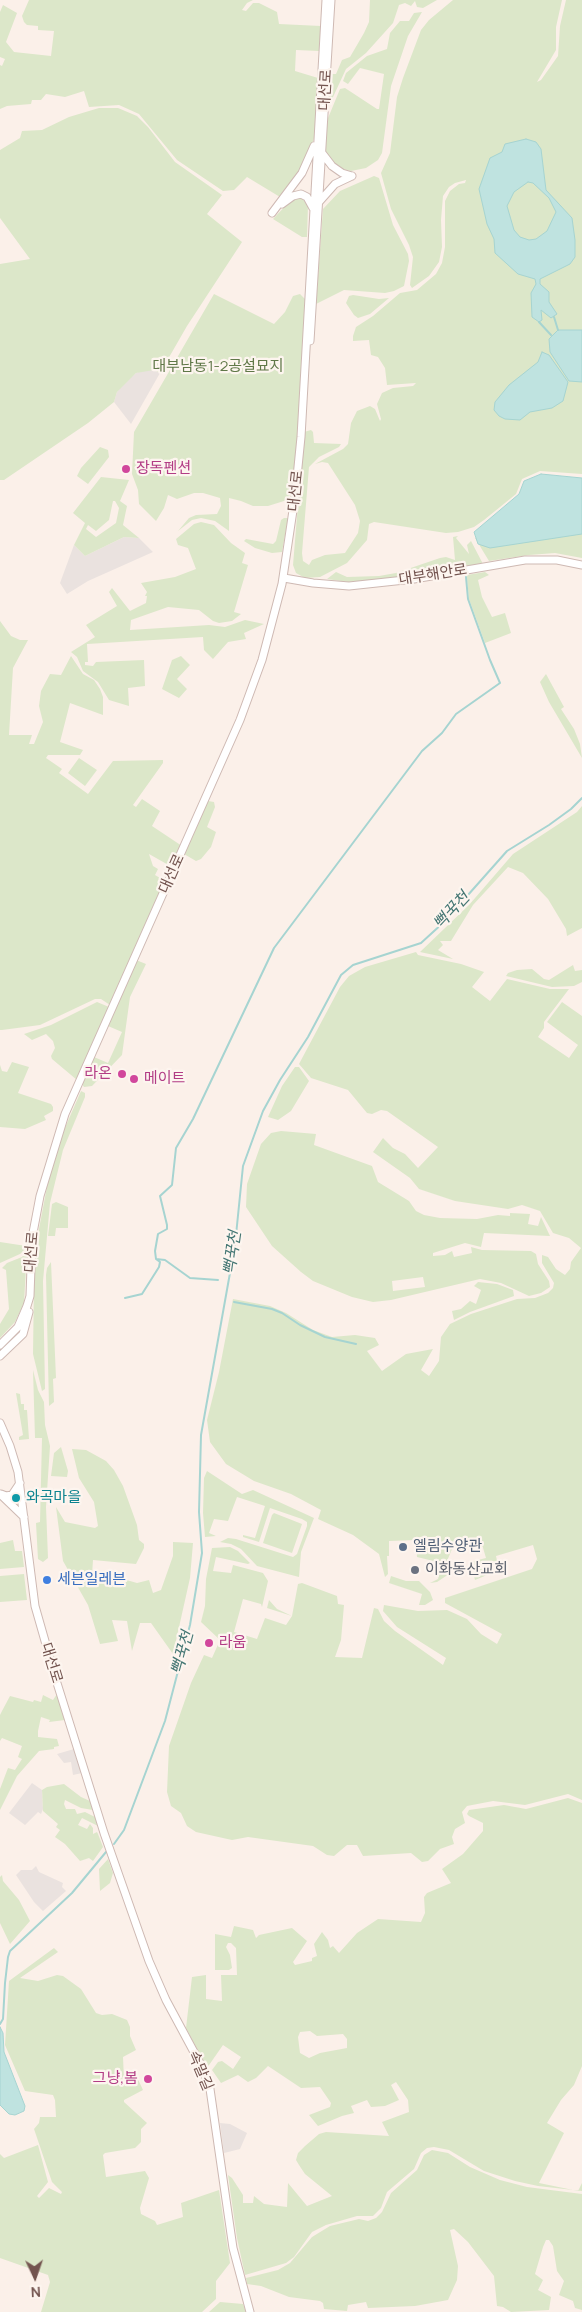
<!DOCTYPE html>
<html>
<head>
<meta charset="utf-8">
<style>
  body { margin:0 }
  #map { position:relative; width:582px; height:2312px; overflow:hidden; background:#fbf0e9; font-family:Manrope,sans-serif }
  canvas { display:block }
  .north { position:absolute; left:10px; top:2252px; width:50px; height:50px; -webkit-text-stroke:4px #fdf5ef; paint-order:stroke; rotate:177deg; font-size:14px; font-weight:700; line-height:20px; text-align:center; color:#73544f }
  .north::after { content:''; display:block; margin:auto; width:18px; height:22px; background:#73544f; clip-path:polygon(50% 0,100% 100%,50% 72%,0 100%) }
</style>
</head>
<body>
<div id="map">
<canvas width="582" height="2312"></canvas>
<div class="north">N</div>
</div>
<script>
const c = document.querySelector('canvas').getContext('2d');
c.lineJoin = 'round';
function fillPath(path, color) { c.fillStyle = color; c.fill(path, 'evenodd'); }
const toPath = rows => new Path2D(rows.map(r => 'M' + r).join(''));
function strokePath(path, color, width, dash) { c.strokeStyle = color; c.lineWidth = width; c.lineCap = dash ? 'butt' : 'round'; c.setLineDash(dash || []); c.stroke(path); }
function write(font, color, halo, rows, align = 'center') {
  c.font = font + ' Manrope,"Noto Sans KR",sans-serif'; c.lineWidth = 4.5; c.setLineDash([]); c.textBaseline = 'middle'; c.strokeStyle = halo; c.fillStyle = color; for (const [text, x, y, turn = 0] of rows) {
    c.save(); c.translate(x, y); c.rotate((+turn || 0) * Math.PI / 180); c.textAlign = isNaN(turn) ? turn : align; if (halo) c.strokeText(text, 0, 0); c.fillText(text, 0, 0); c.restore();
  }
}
const industrial = toPath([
  [145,370,154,370,160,373,131,424,114,402,117,392,124,383,136,373],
  [124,537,139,538,153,552,88,581,67,594,60,583,74,545,85,556],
  [74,1749,82,1773,73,1775,71,1762,64,1763,57,1754],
  [32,1783,42,1790,43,1809,41,1814,38,1812,25,1825,9,1813],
  [36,1866,39,1872,63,1883,62,1887,66,1891,43,1911,34,1902,16,1875,21,1870,32,1870],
  [220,2123,230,2124,247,2133,240,2149,224,2153]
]);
const green = toPath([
  [29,0,253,0,247,3,242,10,246,11,253,3,259,3,277,12,279,24,321,26,319,51,296,50,295,71,318,78,315,135,307,160,280,197,247,177,234,190,223,191,177,160,139,114,119,105,89,107,84,91,65,97,46,94,41,100,32,100,31,104,7,106,0,109,0,65,2,66,5,59,0,57,0,12,3,5,17,13,6,42,14,52,51,56,54,31,38,30,38,26,27,25,24,22,22,16],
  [370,0,437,0,423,8,417,7,415,1,411,6,405,3,399,5,393,23,366,53,346,69,327,110,329,74,336,74,342,60,350,57,364,33,369,22],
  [453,0,562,0,556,27,556,50,537,82,541,80,558,56,560,26,566,0,582,0,582,474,540,471,522,479,516,494,484,520,474,527,458,532,446,533,374,522,369,524,367,540,347,563,320,577,305,578,296,573,293,565,304,432,311,430,313,432,314,443,341,444,339,447,319,457,309,467,302,553,303,561,309,565,312,560,325,555,345,553,358,533,360,521,355,505,328,463,322,462,315,464,343,449,348,444,351,423,357,411,370,406,375,409,380,421,381,419,377,404,382,393,393,388,413,386,416,383,387,385,385,368,378,357,371,355,369,340,353,341,353,336,356,327,373,316,400,293,417,290,436,274,442,263,445,247,445,201,450,191,459,184,465,183,466,180,455,183,449,187,443,196,441,220,442,247,439,262,429,276,412,288,410,285,413,257,409,245,391,209,381,173,390,153,397,97,403,78,421,30,429,20],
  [422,12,408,36,391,86,382,153,378,160,366,168,351,171,339,168,326,156,325,151,326,123,340,89,345,88,377,109,379,109,384,74,360,68,348,84,343,81,346,73,367,56,387,49,390,33,400,21,409,21,414,13],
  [99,108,118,108,137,116,148,127,175,162,222,195,207,214,242,242,187,326,160,373,154,370,136,373,117,392,114,402,88,423,4,480,0,480,0,264,30,259,0,218,0,150,20,138,22,131,42,130,69,117],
  [374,176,379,178,393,225,408,254,409,261,404,286,394,291,385,293,344,290,316,304,323,209,340,191],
  [298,198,302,198,308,205,307,237,302,237,273,219,291,200],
  [214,294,274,324,285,312,293,296,300,294,305,299,299,427,293,492,284,501,268,506,253,506,241,501,229,498,229,531,215,521,201,518,192,520,178,531,189,518,196,515,217,514,221,506,220,498,203,493,194,493,177,499,168,495,164,508,156,521,139,504,138,490,132,474,134,432],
  [353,295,379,299,389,298,370,314,358,318,354,315,346,303,349,296],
  [100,447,108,450,109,457,88,484,77,476,81,468],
  [101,477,129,480,120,501,127,506,123,525,139,538,124,537,85,556,74,545,85,523,73,513],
  [113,501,115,501,119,508,116,523,96,537,86,529,88,525,96,531,109,520],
  [582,516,582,558,555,553,529,555,489,561,475,538],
  [284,518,288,518,282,552,272,553,255,548,244,541,246,539,273,544,276,541,281,520],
  [201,522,214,525,231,543,245,553,242,563,248,565,234,612,241,614,232,621,219,623,213,621,199,610,168,607,131,620,130,630,209,625,225,627,245,620,264,624,244,633,246,639,228,642,213,659,204,650,203,637,87,644,88,662,85,662,85,665,93,666,96,662,144,660,145,686,128,688,129,706,109,700,98,682,83,671,77,657,71,652,95,637,86,625,117,606,109,592,112,588,130,611,146,603,147,596,145,596,147,592,141,583,175,577,196,569,188,548,178,545,176,539,194,524],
  [458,536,456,538,469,554,467,545,471,541,483,564,395,578,348,582,327,579,336,572,347,577,379,576,396,573,440,558,446,557,455,560,453,537],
  [485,572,489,575,478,580,482,597,492,617,505,613,511,633,485,643,469,599,467,578,467,575],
  [0,621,11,636,20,640,28,640,13,668,9,735,32,735,29,744,34,744,43,722,39,706,41,691,50,674,61,675,71,656,83,674,94,680,100,689,103,697,103,715,70,703,60,742,83,750,80,755,48,755,46,758,62,769,59,773,88,794,113,761,163,760,163,763,133,805,136,807,142,799,160,811,152,826,182,846,172,867,149,854,153,866,158,869,155,875,160,878,163,888,110,1005,101,999,95,999,40,1025,2,1030,0,1030],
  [181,656,190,665,177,679,187,689,179,698,162,689,172,660],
  [546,674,564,707,561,709,574,729,580,744,582,758,549,702,540,682],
  [79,758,97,770,85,786,68,773],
  [208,801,214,802,215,807,207,827,216,832,211,847,201,859,196,861,184,854],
  [582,806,582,928,567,936,566,929,548,899,523,873,508,867,473,905,451,941,440,941,443,945,438,950,453,959,420,952,469,905,513,854,577,812],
  [416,952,418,955,461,964,484,972,472,987,490,1001,507,979,550,989,569,989,544,1022,544,1028,538,1037,569,1058,578,1045,547,1022,562,1002,582,1016,582,1800,568,1794,525,1805,493,1801,467,1806,462,1812,465,1823,455,1829,452,1837,454,1844,440,1849,428,1861,422,1862,411,1853,363,1856,357,1845,347,1845,334,1856,327,1855,313,1846,248,1837,232,1840,196,1832,187,1826,181,1813,171,1806,167,1792,169,1746,191,1683,204,1655,212,1658,220,1640,201,1622,205,1606,206,1579,212,1548,230,1547,238,1551,250,1563,248,1564,216,1557,213,1571,231,1573,233,1565,263,1573,268,1581,262,1607,261,1604,243,1599,234,1632,257,1639,265,1618,286,1625,292,1616,267,1608,269,1600,277,1609,292,1616,298,1584,302,1583,337,1596,338,1604,344,1605,341,1640,335,1657,362,1658,374,1608,378,1609,384,1621,395,1631,443,1665,446,1658,397,1627,383,1611,384,1605,418,1611,447,1610,467,1619,481,1634,497,1644,502,1634,445,1603,445,1598,532,1569,537,1559,533,1545,496,1556,499,1570,475,1580,470,1562,486,1558,481,1541,470,1543,452,1549,447,1561,454,1567,452,1572,437,1582,430,1583,438,1579,442,1563,417,1557,416,1540,389,1541,389,1556,387,1556,388,1574,385,1577,379,1554,353,1535,318,1519,321,1510,291,1494,254,1481,226,1464,210,1442,207,1420,219,1372,233,1299,270,1306,286,1313,313,1330,332,1337,355,1335,375,1338,379,1345,367,1351,382,1371,406,1354,433,1349,421,1370,429,1376,439,1361,441,1337,450,1324,471,1314,517,1299,535,1298,548,1293,553,1288,554,1283,542,1263,542,1255,548,1257,556,1269,565,1275,570,1269,571,1262,581,1248,569,1238,553,1233,540,1211,522,1205,508,1209,455,1201,419,1189,410,1178,373,1152,383,1138,393,1148,405,1154,418,1168,438,1147,387,1111,381,1110,372,1114,367,1113,348,1090,311,1078,299,1064,340,987,349,976,365,967],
  [136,960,146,964,130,997,122,1055,92,1086,84,1087,82,1084,94,1057,108,1063,122,1032,108,1026],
  [573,965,575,971,582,970,582,982,574,986,552,987,506,976,508,973,517,970,532,969,544,979,549,980],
  [97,1002,109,1007,77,1080,52,1059,51,1056,55,1048,53,1041,46,1034,32,1040,24,1034,51,1025],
  [12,1062,29,1067,18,1093,51,1104,53,1107,53,1111,44,1116,46,1120,25,1129,0,1127,0,1065,2,1071,7,1072],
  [295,1067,299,1067,309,1081,291,1111,278,1120,268,1117,282,1086],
  [81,1091,85,1093,85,1097,63,1150,50,1203,43,1281,45,1389,42,1391,33,1354,34,1283,38,1234,50,1171,64,1130],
  [281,1131,316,1134,314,1145,372,1166,378,1182,409,1201,416,1211,424,1215,440,1218,477,1219,498,1215,510,1216,510,1213,530,1214,528,1224,538,1226,541,1217,550,1236,484,1233,481,1247,465,1243,433,1253,433,1256,445,1255,452,1251,454,1257,472,1253,471,1247,482,1250,531,1251,536,1254,538,1264,549,1281,550,1287,541,1293,529,1296,501,1283,480,1279,391,1300,373,1302,352,1297,313,1281,301,1272,272,1246,246,1207,247,1184,261,1144,271,1133],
  [423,1277,425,1287,393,1291,392,1281],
  [56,1202,68,1207,68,1228,56,1228,55,1236,48,1236,52,1204],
  [0,1242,26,1246,26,1248,20,1254,0,1263],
  [27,1250,24,1303,15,1322,0,1338,0,1324,9,1309,6,1270,2,1268,7,1263,22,1257],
  [51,1262,56,1378,53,1379,54,1402,49,1406,46,1275,47,1268],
  [478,1282,497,1284,513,1290,514,1296,470,1312,454,1320,452,1311,461,1309,470,1301,476,1304,481,1290,474,1286],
  [33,1370,38,1390,44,1402,45,1425,50,1446,46,1507,48,1558,43,1562,38,1559,36,1523,40,1522,42,1438,35,1438],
  [16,1393,20,1394,21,1404,24,1404,24,1410,27,1410,29,1439,19,1440,19,1437,23,1435],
  [61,1447,68,1471,67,1477,51,1476,54,1453],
  [72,1449,86,1450,106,1461,114,1470,123,1486,137,1525,139,1540,144,1544,144,1548,136,1564,93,1560,92,1575,116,1577,137,1583,149,1580,153,1593,161,1590,173,1556,173,1542,193,1543,190,1578,173,1654,151,1623,140,1623,132,1651,127,1621,112,1620,118,1641,100,1644,88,1605,63,1561,56,1507,65,1522,95,1528,98,1526,94,1502,79,1478],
  [207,1471,242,1494,253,1490,314,1518,301,1552,299,1577,257,1566,241,1549,231,1544,220,1542,228,1538,236,1539,293,1557,297,1554,307,1526,307,1522,302,1519,270,1508,259,1542,243,1537,243,1535,255,1538,265,1506,237,1497,228,1521,214,1519,209,1533,216,1536,205,1537,203,1513,204,1478],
  [274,1513,302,1524,292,1553,263,1543,272,1515],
  [13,1540,15,1551,22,1551,24,1567,0,1569,0,1543],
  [24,1574,27,1600,0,1602,0,1576],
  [391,1576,406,1581,419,1581,430,1592,433,1600,425,1605,419,1605,422,1594,389,1583],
  [57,1694,65,1720,49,1722,50,1720,41,1717,38,1731,38,1737,57,1739,59,1746,54,1747,54,1749,39,1751,17,1776,0,1810,0,1789,8,1768,15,1770,22,1759,18,1757,22,1746,2,1738,0,1741,0,1715,2,1711,10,1696,33,1702,34,1700,41,1702,43,1695,53,1700],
  [64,1784,81,1797,90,1801,93,1810,81,1808,65,1800,64,1804,66,1809,75,1809,77,1814,85,1812,95,1817,98,1826,82,1818,78,1825,87,1829,90,1824,93,1828,93,1834,97,1832,98,1834,103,1847,93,1861,89,1858,80,1861,65,1844,55,1837,60,1830,56,1827,58,1824,43,1811,42,1790,47,1787],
  [568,1798,582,1803,582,2066,574,2085,561,2100,547,2123,564,2133,539,2183,578,2191,582,2183,582,2191,538,2186,515,2181,484,2171,449,2150,434,2147,427,2148,421,2153,414,2169,387,2192,381,2208,373,2216,357,2216,326,2225,312,2232,294,2257,286,2263,245,2275,237,2238,228,2175,232,2178,243,2195,243,2203,253,2203,254,2196,264,2204,287,2207,288,2183,307,2206,332,2196,305,2174,299,2165,296,2160,298,2153,305,2146,319,2134,326,2132,389,2136,382,2122,409,2112,408,2100,396,2082,391,2085,399,2100,385,2106,371,2107,367,2100,351,2106,354,2113,342,2116,318,2126,309,2115,330,2107,331,2103,320,2087,301,2088,268,2066,256,2078,248,2082,238,2075,221,2083,212,2070,218,2062,222,2061,233,2069,241,2057,223,2045,207,2068,186,2028,192,1977,206,1975,206,1999,222,2001,221,1975,237,1975,236,1948,231,1943,228,1943,226,1947,230,1955,232,1968,229,1970,215,1970,215,1934,231,1937,234,1926,253,1930,256,1938,259,1935,292,1928,307,1941,293,1962,295,1965,312,1961,312,1958,317,1956,314,1944,322,1932,328,1940,330,1948,333,1946,339,1953,357,1933,378,1919,421,1922,425,1913,424,1897,427,1893,451,1883,442,1869,463,1854,483,1831,483,1823,469,1816,467,1814,469,1810,504,1805,526,1809],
  [310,2031,317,2036,343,2034,347,2039,347,2048,320,2053,309,2058,300,2053,298,2037,300,2032],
  [108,1859,113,1873,110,1883,100,1891,99,1869],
  [2,1875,3,1881,19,1900,30,1921,10,1944,0,1923,0,1877],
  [54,1948,58,1952,20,1978,38,1981,57,1975,63,1976,81,1989,96,2013,102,2015,112,2014,127,2020,130,2027,130,2036,136,2050,123,2057,124,2080,136,2075,143,2090,124,2100,124,2102,147,2123,141,2129,141,2142,135,2148,105,2153,103,2155,106,2177,145,2171,149,2178,140,2208,141,2214,155,2221,157,2225,183,2217,181,2203,219,2190,230,2263,216,2281,216,2299,202,2312,41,2312,50,2282,48,2275,0,2258,0,2154,4,2158,38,2145,48,2182,37,2196,39,2198,49,2188,61,2194,62,2192,52,2182,34,2129,39,2123,40,2117,56,2117,55,2100,53,2095,25,2091,5,2045,9,1981],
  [432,2150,448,2153,470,2167,500,2180,527,2187,582,2194,582,2310,575,2308,573,2301,559,2295,564,2281,557,2271,553,2246,549,2240,546,2240,543,2247,535,2274,543,2280,538,2290,551,2297,549,2310,511,2312,503,2307,497,2306,494,2276,468,2242,454,2229,450,2230,458,2266,457,2280,448,2300,415,2306,368,2308,366,2302,348,2305,347,2311,324,2309,323,2303,320,2301,289,2297,261,2286,247,2284,246,2278,278,2270,290,2263,312,2237,330,2226,359,2219,368,2221,376,2218,382,2212,391,2193,417,2170,424,2155],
  [220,2302,243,2304,246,2312,209,2312]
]);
const water = toPath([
  [526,139,536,142,541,149,546,190,572,218,575,240,575,257,570,264,540,279,540,284,549,292,549,302,557,314,551,318,541,310,542,320,539,322,532,317,531,293,536,284,535,279,518,274,495,253,494,239,487,224,479,189,490,158,502,152,505,144,526,139],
  [528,182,533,183,549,198,556,212,547,231,536,239,529,240,520,237,514,230,507,206,514,192,528,182],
  [558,330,582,330,582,382,569,381,550,352,549,339,558,330],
  [542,352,549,355,568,382,563,401,552,408,530,412,520,420,505,419,499,416,494,410,495,402,509,385,538,362,542,352],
  [541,474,582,478,582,534,490,548,478,544,474,532,519,494,524,481,541,474],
  [0,2027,3,2033,4,2052,25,2106,24,2111,15,2115,9,2114,0,2105,0,2027]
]);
const stream = toPath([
  [554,317,558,330],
  [539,322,551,335],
  [156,1259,165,1260,190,1278,218,1280],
  [125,1298,142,1294,159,1267,160,1262,156,1259,155,1251,158,1234,167,1229,167,1225,160,1196,172,1185,176,1148,193,1119,274,948,422,751,442,733,456,714,500,683,490,660,468,599,466,577],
  [234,1302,272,1309,282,1313,300,1325,325,1337,356,1344],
  [114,1844,124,1830,165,1721,190,1625,202,1553,199,1512,201,1435,235,1245,243,1166,263,1111,280,1080,308,1037,341,975,353,965,421,943,444,922,507,851,549,825,571,809,582,798],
  [0,2024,3,2019,5,1983,8,1957,10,1951,72,1893,106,1852]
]);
const tertiary = toPath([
  [322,153,332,166,342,173,352,176],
  [319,202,335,184,352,176],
  [282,204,293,196,301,194,307,197,313,208],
  [272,213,302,173,314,146],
  [310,341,331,0],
  [284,578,313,583,349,586,414,579,525,560,557,560,582,565],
  [0,1345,18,1327,27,1306,30,1296,32,1238,40,1196,65,1114,240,720,262,660,282,584,295,497,301,437,326,0],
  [0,1356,23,1334,29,1312],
  [0,1423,10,1446,18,1472,35,1606,57,1683,104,1833,149,1961,166,2000,202,2067,210,2089,233,2248,250,2312],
  [0,1494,24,1517],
  [1,1494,6,1496,12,1495,20,1483]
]);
const markers = [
  [126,469,5,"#d1479c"],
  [122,1074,5,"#d1479c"],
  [134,1079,5,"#d1479c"],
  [16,1498,5,"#0f9aa8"],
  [403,1547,5,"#5c6f8a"],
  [415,1570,5,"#6b7280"],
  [47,1580,5,"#3f7fe0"],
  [209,1643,5,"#d1479c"],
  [148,2079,5,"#d1479c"]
];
const streetNames = [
  ["대선로",326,90,-87],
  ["대선로",296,491,-84],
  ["대부해안로",433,575,-9],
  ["대선로",172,874,-66],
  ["대선로",32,1252,-85],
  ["대선로",51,1663,73],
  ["속말길",200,2071,67]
];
const parkNames = [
  ["대부남동1-2공설묘지",218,367]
];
const hotelNames = [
  ["장독펜션",136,469],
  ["라온",112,1074,"right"],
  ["메이트",144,1079],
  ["라움",219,1643],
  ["그냥,봄",138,2079,"right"]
];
const cultureNames = [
  ["와곡마을",26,1498]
];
const serviceNames = [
  ["엘림수양관",413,1547]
];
const worshipNames = [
  ["이화동산교회",425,1570]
];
const shopNames = [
  ["세븐일레븐",57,1580]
];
const waterNames = [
  ["뻑꾹천",452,911,-47],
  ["뻑꾹천",233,1253,-82],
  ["뻑꾹천",183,1653,-75]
];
fillPath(industrial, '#eae2df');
fillPath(green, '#dce7c9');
fillPath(water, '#bfe3e0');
strokePath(water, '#a6d4d1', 1);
strokePath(stream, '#a6d4d1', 2);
strokePath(tertiary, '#ceb9b3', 9);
strokePath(tertiary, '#fff', 7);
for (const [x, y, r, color] of markers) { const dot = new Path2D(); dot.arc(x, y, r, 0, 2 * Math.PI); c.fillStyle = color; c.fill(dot); strokePath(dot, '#fdf5ef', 2); }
write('15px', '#73544f', '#fdf5ef', streetNames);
write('15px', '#607848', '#fdf5ef', parkNames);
write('15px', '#b23c85', '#fdf5ef', hotelNames, 'left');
write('15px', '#0d838f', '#fdf5ef', cultureNames, 'left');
write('15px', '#4e5e75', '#fdf5ef', serviceNames, 'left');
write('15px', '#5b616d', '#fdf5ef', worshipNames, 'left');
write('15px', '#366cbe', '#fdf5ef', shopNames, 'left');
write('italic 16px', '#447673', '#fdf5ef', waterNames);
</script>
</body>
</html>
